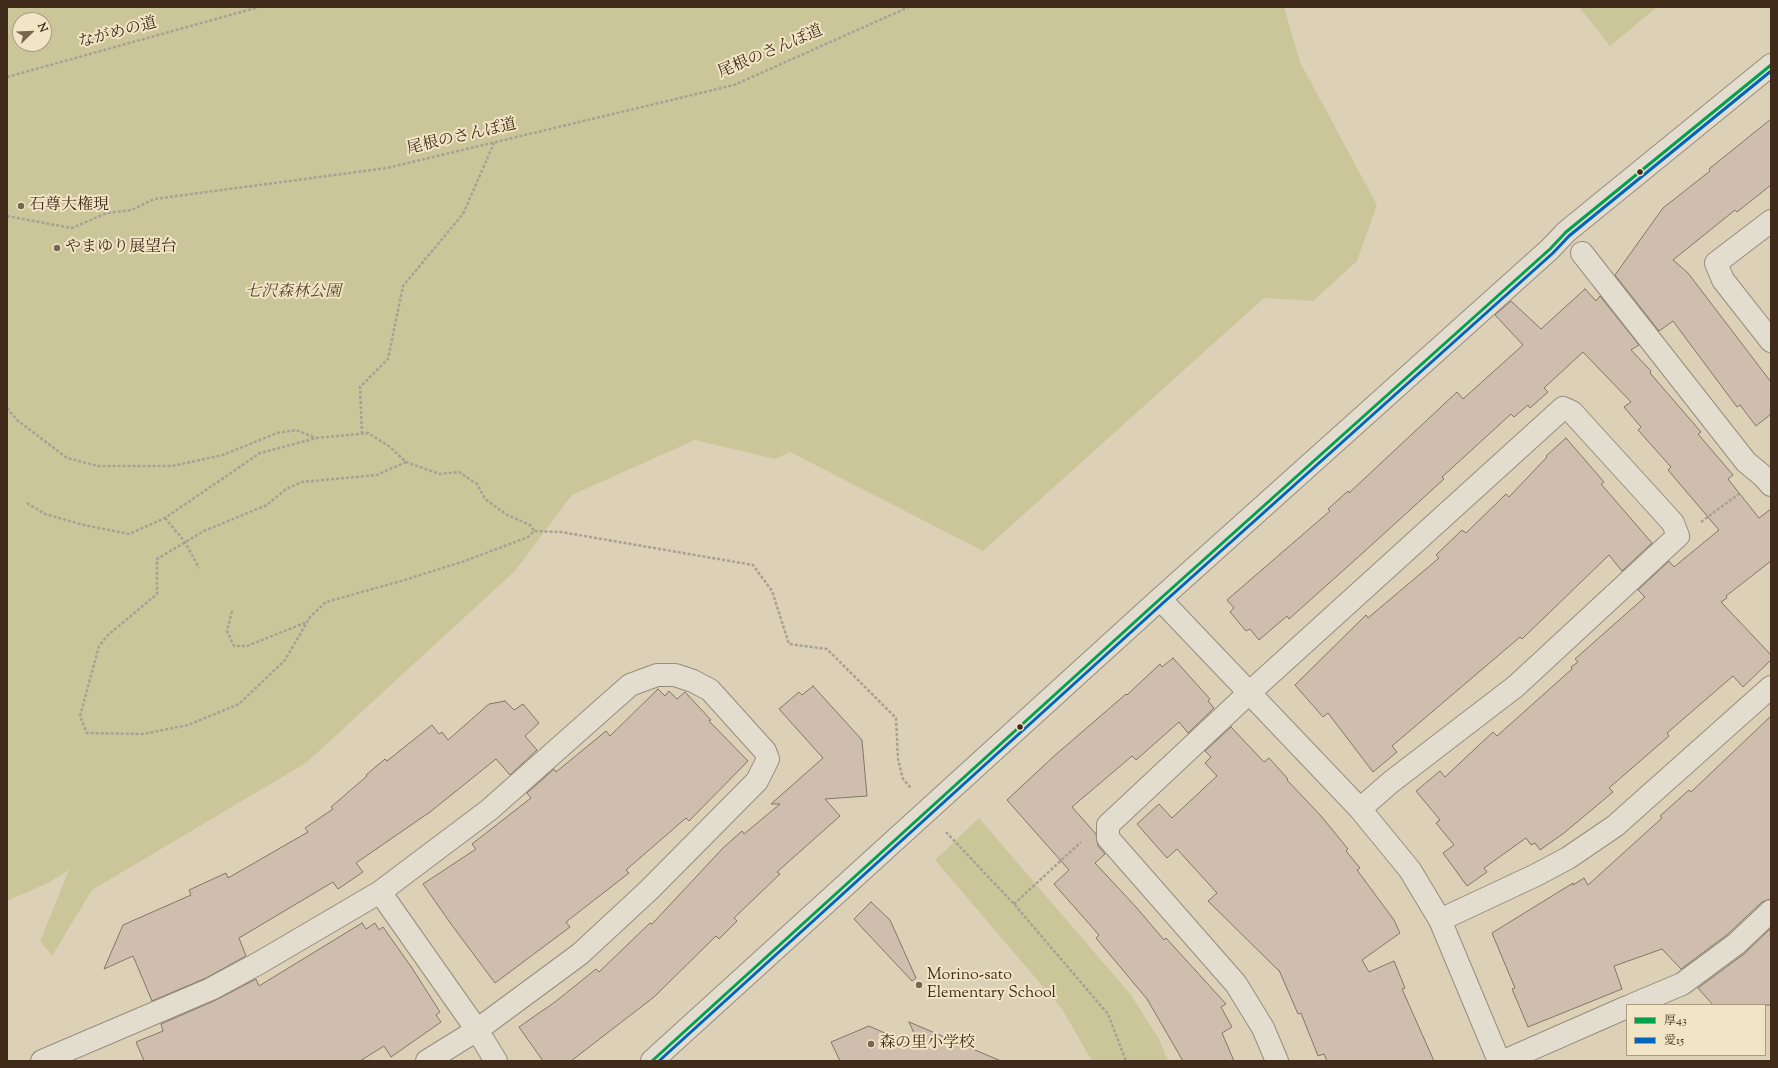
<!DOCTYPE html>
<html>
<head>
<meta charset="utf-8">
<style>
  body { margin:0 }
  #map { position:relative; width:1778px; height:1068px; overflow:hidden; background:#dcd1b6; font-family:"Sorts Mill Goudy","Noto Serif JP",serif }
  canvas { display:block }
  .frame { position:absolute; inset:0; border:8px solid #402b1b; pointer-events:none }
  .legend { position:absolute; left:1626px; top:1004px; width:140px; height:52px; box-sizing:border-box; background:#f2e5c6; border:1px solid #ab9b82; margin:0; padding:5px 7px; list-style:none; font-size:12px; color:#402b1b }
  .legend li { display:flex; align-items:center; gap:8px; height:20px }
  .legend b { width:20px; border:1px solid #ab9b82 }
  .north { position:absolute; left:12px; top:12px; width:40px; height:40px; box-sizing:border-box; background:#f2e5c6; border:1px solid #ab9b82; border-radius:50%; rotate:67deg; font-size:11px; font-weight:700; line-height:16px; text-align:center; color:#402b1b }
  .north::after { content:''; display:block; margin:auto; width:14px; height:18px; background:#776551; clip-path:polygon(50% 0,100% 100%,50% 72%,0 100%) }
</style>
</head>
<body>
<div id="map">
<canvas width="1778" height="1068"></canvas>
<div class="frame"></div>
<ul class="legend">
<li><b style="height:5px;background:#03a04e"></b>厚43</li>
<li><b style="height:5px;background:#0065bd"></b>愛15</li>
</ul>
<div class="north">N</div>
</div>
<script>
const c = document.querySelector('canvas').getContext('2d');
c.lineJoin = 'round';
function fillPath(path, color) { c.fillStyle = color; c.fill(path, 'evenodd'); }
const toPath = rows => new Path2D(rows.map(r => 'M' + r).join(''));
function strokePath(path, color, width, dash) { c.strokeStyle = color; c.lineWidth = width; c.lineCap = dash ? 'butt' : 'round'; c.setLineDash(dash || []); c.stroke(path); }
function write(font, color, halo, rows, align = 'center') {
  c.font = font + ' "Sorts Mill Goudy","Noto Serif JP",serif'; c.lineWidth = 4; c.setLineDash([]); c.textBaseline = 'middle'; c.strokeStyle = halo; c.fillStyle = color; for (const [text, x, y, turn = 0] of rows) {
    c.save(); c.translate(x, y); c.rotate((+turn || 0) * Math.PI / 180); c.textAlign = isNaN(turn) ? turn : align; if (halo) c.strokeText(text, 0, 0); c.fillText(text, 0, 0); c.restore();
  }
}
const green = toPath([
  [7,7,1284,7,1300,62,1377,205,1357,261,1313,301,1264,298,983,551,790,452,775,459,695,440,572,495,515,571,306,763,92,890,52,956,40,941,69,870,48,883,7,901],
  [20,20,44,20,44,44,20,44],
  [1579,7,1657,7,1610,46],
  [979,818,1131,995,1159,1039,1168,1061,1092,1061,1062,1009,935,860]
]);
const building = toPath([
  [1771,119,1771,185,1737,212,1735,210,1673,260,1688,273,1771,382,1771,414,1756,426,1740,405,1737,407,1673,321,1659,331,1615,275,1663,208,1710,171,1709,169,1771,119],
  [1585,289,1596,301,1600,296,1639,345,1631,350,1651,371,1650,373,1701,432,1698,434,1733,475,1728,479,1759,518,1771,509,1771,561,1726,596,1727,598,1721,602,1771,655,1771,660,1743,687,1733,676,1667,733,1669,736,1609,788,1613,792,1564,833,1540,850,1535,843,1531,845,1526,838,1484,868,1487,872,1467,886,1443,853,1454,845,1436,823,1440,820,1416,791,1440,771,1445,777,1493,732,1497,736,1572,669,1571,667,1578,662,1575,659,1645,597,1638,590,1669,561,1674,567,1719,530,1668,470,1671,467,1638,430,1641,427,1624,407,1631,402,1583,352,1544,388,1548,392,1530,408,1528,405,1514,417,1511,414,1442,477,1444,479,1366,550,1289,619,1287,616,1259,640,1250,629,1246,631,1230,612,1234,608,1227,600,1330,511,1328,509,1348,491,1349,493,1457,392,1463,399,1523,345,1495,315,1511,301,1541,329,1585,289],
  [1566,438,1604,482,1601,484,1652,543,1622,571,1609,555,1522,639,1520,637,1392,746,1397,752,1373,772,1328,713,1323,717,1295,685,1366,615,1368,618,1439,558,1436,555,1462,530,1466,533,1506,494,1509,497,1547,457,1546,456,1566,438],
  [1173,658,1210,699,1208,701,1214,708,1188,733,1179,722,1136,760,1132,756,1072,807,1096,834,1098,846,1105,854,1095,863,1136,907,1164,940,1166,938,1226,1004,1221,1007,1232,1027,1222,1033,1234,1061,1183,1061,1147,999,1096,938,1099,935,1054,884,1069,870,1007,800,1053,757,1126,694,1127,695,1160,664,1162,667,1173,658],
  [813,686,862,740,867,796,825,799,840,816,777,872,780,874,734,918,737,921,719,939,716,936,654,997,571,1061,543,1061,519,1027,555,1002,596,969,599,972,650,923,652,924,723,848,742,831,744,834,780,804,771,804,823,758,779,709,799,692,802,695,813,686],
  [658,689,665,696,669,691,677,699,685,692,711,720,709,721,748,761,689,821,686,818,626,870,629,873,566,922,570,927,495,983,451,924,423,884,476,849,472,844,531,798,527,793,554,769,556,772,606,731,610,736,658,689],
  [505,701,514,710,523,704,539,723,525,736,537,750,510,775,496,759,430,812,356,863,363,872,338,889,333,882,239,938,246,956,206,978,152,1001,133,956,104,969,123,925,191,895,189,890,226,873,228,878,308,832,305,828,333,809,331,807,367,776,366,775,385,759,387,761,432,725,439,734,442,732,448,740,489,704,505,701],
  [1771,716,1771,899,1762,902,1728,934,1681,969,1662,949,1614,966,1622,989,1528,1027,1512,989,1515,988,1492,933,1573,883,1573,885,1584,878,1588,885,1662,818,1660,816,1689,790,1691,792,1771,716],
  [1231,727,1264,762,1269,758,1288,779,1287,780,1321,816,1348,849,1346,851,1360,868,1357,870,1394,920,1400,933,1362,960,1369,972,1394,961,1405,988,1402,989,1434,1061,1327,1061,1324,1054,1318,1056,1301,1013,1298,1014,1279,970,1278,970,1208,901,1217,893,1177,849,1167,858,1137,824,1159,804,1172,818,1217,776,1205,763,1211,757,1205,751,1231,727],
  [871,902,890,920,916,978,912,981,854,919,871,902],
  [362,923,366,929,375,923,379,930,383,927,412,968,440,1012,436,1015,441,1022,391,1057,384,1046,360,1061,144,1061,136,1042,163,1031,161,1024,216,1000,256,979,259,986,362,923],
  [1771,928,1771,1005,1713,1005,1698,988,1744,954,1771,928],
  [909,1022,1001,1061,840,1061,831,1042,869,1026,921,1049,909,1022]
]);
const path = toPath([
  [7,77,259,7],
  [7,216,72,228,107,213,132,210,154,199,387,168,734,85,909,7],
  [7,408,17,420,67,458,98,466,172,466,223,455,277,433,296,430,316,438],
  [362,434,360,387,388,359,403,286,463,214,494,143],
  [406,462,377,475,302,482,286,489,267,505,204,531,157,559,157,594,108,635,99,646,80,716,87,733,143,734,188,725,239,704,285,660,310,617,326,602,401,581,465,561,528,537,534,531,561,532,753,565,772,591,789,644,827,649,896,718,898,759,903,779,911,788],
  [27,503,45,514,84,525,129,534,165,518,260,453,317,438,368,433,389,446,406,462,440,474,459,472,477,484,485,499,507,515,530,525,534,531],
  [165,518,185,542,199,568],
  [1701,522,1740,493],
  [232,611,227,631,234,646,247,646,307,622],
  [946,832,1014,904,1108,1014,1126,1061],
  [1014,904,1081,842]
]);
const minor = toPath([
  [1771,221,1716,263,1723,280,1771,341],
  [1582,253,1746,462,1763,476,1771,485],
  [1160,599,1360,809,1410,870,1440,920,1499,1061],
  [380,892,477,1030,496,1061],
  [1440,920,1536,875,1568,858,1615,826,1771,687],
  [1632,1005,1682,984,1736,944,1771,911],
  [42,1061,211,989,259,963,380,892,489,810,630,685,657,675,675,675,693,681,710,690,765,751,768,759,757,781,649,890,580,954,477,1030,427,1061],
  [652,1061,1160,599,1550,249,1566,232,1771,65],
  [1277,1061,1263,1028,1236,984,1108,838,1108,825,1249,693,1563,408,1572,412,1673,523,1678,536,1516,686,1391,782,1360,809],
  [1504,1061,1627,1007]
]);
const bus1 = toPath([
  [652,1061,1160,599,1550,249,1566,232,1771,65]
]);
const bus2 = toPath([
  [659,1061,1163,603,1553,253,1569,236,1771,71]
]);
const markers = [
  [1640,172,3.5,"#402b1b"],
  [21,206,4,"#776551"],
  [57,248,4,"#776551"],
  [1020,727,3.5,"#402b1b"],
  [919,985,4,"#776551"],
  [871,1044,4,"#776551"]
];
const streetNames = [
  ["ながめの道",118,34,-15],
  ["尾根のさんぽ道",771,53,-23],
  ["尾根のさんぽ道",462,138,-13]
];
const poiNames = [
  ["石尊大権現",29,206],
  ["やまゆり展望台",65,248],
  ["Morino-sato",927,976],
  ["Elementary School",927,994],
  ["森の里小学校",879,1044]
];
const parkNames = [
  ["七沢森林公園",293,293]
];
fillPath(green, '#cbc69a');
fillPath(building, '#cfbeae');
strokePath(building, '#807767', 1);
strokePath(minor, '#968d7c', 24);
strokePath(path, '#a7a195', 2.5, [3, 2]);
strokePath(minor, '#e3ddd0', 22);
strokePath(bus1, '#03a04e', 3);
strokePath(bus2, '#0065bd', 3);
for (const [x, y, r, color] of markers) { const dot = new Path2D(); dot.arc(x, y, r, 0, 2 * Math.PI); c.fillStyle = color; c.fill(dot); strokePath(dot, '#f2e5c6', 1.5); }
write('16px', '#402b1b', '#f2e5c6', streetNames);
write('16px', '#402b1b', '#f2e5c6', poiNames, 'left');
write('italic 16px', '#594830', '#f2e5c6', parkNames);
</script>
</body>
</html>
